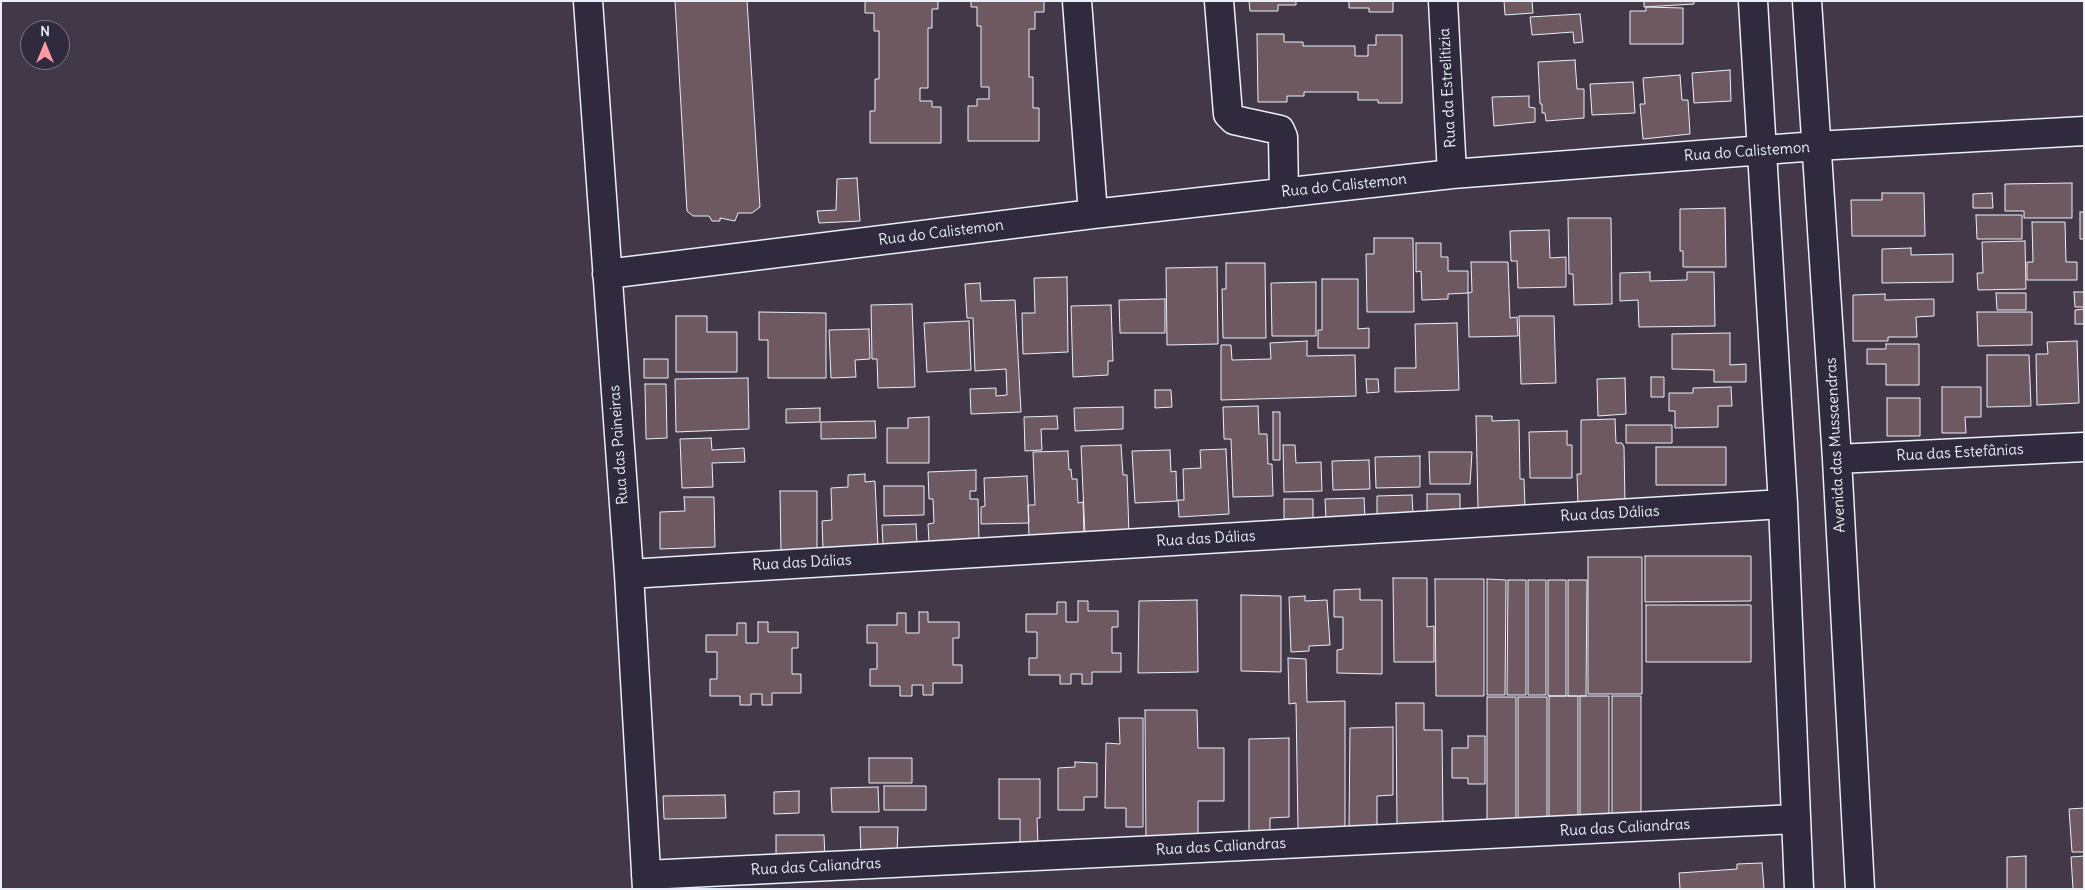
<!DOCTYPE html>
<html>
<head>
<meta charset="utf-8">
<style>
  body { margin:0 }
  #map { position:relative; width:2085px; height:890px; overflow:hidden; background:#423848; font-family:Delius,sans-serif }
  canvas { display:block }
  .frame { position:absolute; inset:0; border:2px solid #e8f1f8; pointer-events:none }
  .north { position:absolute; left:20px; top:20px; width:50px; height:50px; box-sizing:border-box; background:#2f2a3d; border:1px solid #797a88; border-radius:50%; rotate:0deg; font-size:14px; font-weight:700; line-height:20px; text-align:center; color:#e8f1f8 }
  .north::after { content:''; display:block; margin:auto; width:18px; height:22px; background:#ff9aa2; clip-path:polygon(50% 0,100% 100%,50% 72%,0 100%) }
</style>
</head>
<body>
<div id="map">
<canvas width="2085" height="890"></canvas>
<div class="frame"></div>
<div class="north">N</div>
</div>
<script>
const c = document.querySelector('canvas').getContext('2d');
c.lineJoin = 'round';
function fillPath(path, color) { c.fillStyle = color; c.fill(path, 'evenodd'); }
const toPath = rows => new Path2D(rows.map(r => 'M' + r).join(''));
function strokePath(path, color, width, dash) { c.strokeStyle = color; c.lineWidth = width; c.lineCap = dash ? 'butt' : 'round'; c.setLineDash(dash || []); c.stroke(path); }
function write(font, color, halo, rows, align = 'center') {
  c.font = font + ' Delius,sans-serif'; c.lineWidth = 4; c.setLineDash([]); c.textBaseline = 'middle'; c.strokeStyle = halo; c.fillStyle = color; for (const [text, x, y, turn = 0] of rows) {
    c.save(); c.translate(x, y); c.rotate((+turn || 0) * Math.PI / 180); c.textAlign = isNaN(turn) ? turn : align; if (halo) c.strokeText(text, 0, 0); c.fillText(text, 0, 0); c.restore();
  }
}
const building = toPath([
  [675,1,747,1,760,207,752,213,738,213,735,221,720,218,720,221,712,221,709,216,693,216,687,211,675,1],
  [865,1,938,1,938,9,932,9,932,28,928,28,928,88,920,88,920,101,932,101,932,107,941,107,941,143,870,143,870,111,875,111,875,79,879,79,879,31,874,31,874,13,865,13,865,1],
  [971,1,1044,1,1044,12,1035,12,1035,29,1029,29,1029,77,1033,77,1033,108,1039,108,1039,141,968,141,968,106,977,106,977,99,989,99,989,87,981,87,981,26,977,26,977,7,971,7,971,1],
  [1249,1,1393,1,1393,12,1369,12,1369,8,1349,8,1349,1,1296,1,1296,5,1278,5,1278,11,1250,11,1249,1],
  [1504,1,1532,1,1533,13,1505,15,1504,1],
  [1644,1,1694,1,1694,4,1644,7,1644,1],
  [1646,7,1683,8,1683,44,1630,44,1630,11,1646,11,1646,7],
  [1580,14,1583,42,1574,43,1573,32,1532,35,1530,17,1580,14],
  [1257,34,1284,34,1284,42,1303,42,1303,46,1355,46,1355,56,1368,56,1368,45,1376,45,1376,35,1402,35,1402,103,1378,103,1378,100,1358,100,1358,92,1304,92,1304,96,1287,96,1287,102,1258,102,1257,34],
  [1575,60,1577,89,1584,89,1584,118,1546,121,1545,113,1542,113,1542,104,1540,104,1538,62,1575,60],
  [1730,70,1731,101,1694,103,1692,73,1730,70],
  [1680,75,1682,100,1688,100,1690,134,1643,139,1640,104,1645,104,1643,78,1680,75],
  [1633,82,1635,113,1592,115,1590,84,1633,82],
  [1529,96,1529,107,1535,108,1535,122,1494,126,1492,97,1529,96],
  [857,178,860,221,819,223,817,211,836,210,837,179,857,178],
  [2072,183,2072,218,2024,218,2024,211,2005,211,2005,184,2072,183],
  [1882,193,1924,193,1925,236,1852,236,1851,200,1882,200,1882,193],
  [1992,193,1993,208,1973,208,1973,194,1992,193],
  [1725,208,1726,267,1683,267,1683,251,1680,251,1680,209,1725,208],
  [2080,212,2084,212,2084,239,2080,239,2080,212],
  [1976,215,2022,215,2022,239,1977,239,1976,215],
  [1568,218,1611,218,1612,304,1574,305,1573,274,1569,274,1568,218],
  [2032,222,2065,222,2066,262,2077,262,2077,280,2027,280,2027,262,2033,262,2032,222],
  [1549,230,1550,258,1566,257,1566,287,1518,288,1517,261,1511,261,1510,231,1549,230],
  [1374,238,1413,238,1414,312,1367,312,1366,254,1374,254,1374,238],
  [2025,241,2026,289,1978,290,1977,273,1983,273,1982,242,2025,241],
  [1416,243,1441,243,1441,257,1448,257,1448,271,1468,271,1468,293,1448,294,1448,299,1422,300,1421,271,1416,272,1416,243],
  [1911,248,1911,255,1953,254,1953,282,1882,283,1882,249,1911,248],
  [1471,262,1508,262,1510,318,1517,317,1518,336,1469,337,1468,293,1472,292,1471,262],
  [1226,263,1265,263,1266,338,1223,338,1222,289,1226,289,1226,263],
  [1217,267,1218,344,1167,345,1166,268,1217,267],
  [1650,272,1650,281,1687,280,1687,272,1714,272,1715,326,1639,327,1638,300,1620,301,1620,273,1650,272],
  [1067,277,1068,352,1023,354,1022,313,1035,313,1034,278,1067,277],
  [1322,279,1358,279,1358,329,1369,328,1369,348,1318,348,1318,330,1322,330,1322,279],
  [1316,282,1316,336,1272,336,1271,283,1316,282],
  [980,283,981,301,1015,300,1021,412,971,414,970,389,996,388,996,396,1007,395,1006,369,975,371,973,318,967,318,965,284,980,283],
  [2074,292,2084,292,2084,307,2075,307,2074,292],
  [1996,293,2026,293,2026,310,1997,310,1996,293],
  [1885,294,1885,300,1934,299,1934,316,1916,317,1917,337,1888,337,1888,341,1853,341,1853,295,1885,294],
  [1165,299,1165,333,1120,333,1119,300,1165,299],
  [912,304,915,387,878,388,877,359,872,359,871,305,912,304],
  [1111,305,1113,361,1108,361,1108,375,1073,377,1071,306,1111,305],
  [2084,309,2084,324,2075,324,2075,310,2084,309],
  [759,312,826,313,826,378,768,378,768,340,759,340,759,312],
  [1977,312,2032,312,2032,345,1978,346,1977,312],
  [676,316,707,316,707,332,737,332,737,372,676,372,676,316],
  [1519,316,1554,316,1556,383,1521,384,1519,316],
  [969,321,971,370,927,372,924,323,969,321],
  [1457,323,1459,390,1395,392,1395,368,1416,368,1415,324,1457,323],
  [869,329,870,359,855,360,856,377,831,378,829,330,869,329],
  [1730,333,1730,365,1746,364,1746,382,1714,382,1714,370,1672,369,1672,334,1730,333],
  [1307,341,1307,356,1355,355,1356,396,1221,400,1221,345,1231,345,1232,360,1271,359,1270,343,1307,341],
  [2077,341,2079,403,2037,405,2036,354,2048,354,2047,342,2077,341],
  [1886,344,1919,344,1919,385,1886,385,1886,364,1867,364,1867,349,1886,349,1886,344],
  [1987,355,2029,355,2031,406,1987,407,1987,355],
  [644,359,668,359,668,378,644,378,644,359],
  [1651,377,1664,377,1664,397,1651,397,1651,377],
  [748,378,749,429,676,432,675,379,748,378],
  [1625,378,1626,414,1598,416,1597,379,1625,378],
  [1366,379,1378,379,1379,392,1367,393,1366,379],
  [645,384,666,384,667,438,646,439,645,384],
  [1731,387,1732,406,1718,406,1718,427,1675,428,1675,411,1669,411,1669,393,1693,393,1693,388,1731,387],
  [1942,387,1981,387,1981,417,1965,417,1966,433,1942,433,1942,387],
  [1155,390,1171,390,1172,407,1155,408,1155,390],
  [1887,398,1920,398,1920,436,1887,436,1887,398],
  [1258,406,1259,434,1267,434,1268,464,1272,464,1273,496,1233,497,1231,439,1224,439,1223,407,1258,406],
  [1123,407,1123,429,1075,431,1074,408,1123,407],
  [820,408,820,422,786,423,786,409,820,408],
  [1273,412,1280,412,1280,460,1273,460,1273,412],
  [1057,416,1058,429,1041,429,1042,450,1025,451,1024,417,1057,416],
  [1476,416,1492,416,1492,421,1519,420,1520,479,1524,479,1525,507,1478,508,1476,416],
  [929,417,929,463,887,463,887,428,908,428,908,418,929,417],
  [1615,419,1616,443,1622,443,1624,447,1625,503,1578,505,1577,474,1581,474,1581,420,1615,419],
  [875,421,876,438,821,439,821,422,875,421],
  [1626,425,1672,425,1672,443,1626,443,1626,425],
  [1567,431,1567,445,1572,445,1572,478,1530,478,1529,432,1567,431],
  [711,438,712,450,744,448,745,462,712,463,713,487,682,488,680,439,711,438],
  [1121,445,1123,475,1127,475,1129,534,1085,535,1081,446,1121,445],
  [1283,445,1295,445,1296,463,1321,462,1322,491,1284,492,1283,445],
  [1656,447,1726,447,1726,485,1656,485,1656,447],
  [1226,449,1229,514,1179,517,1178,500,1184,500,1183,469,1201,468,1200,450,1226,449],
  [1170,450,1171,472,1176,471,1177,501,1135,503,1132,451,1170,450],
  [1068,451,1069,470,1071,469,1072,479,1077,479,1078,503,1083,502,1084,535,1029,536,1028,505,1035,505,1033,452,1068,451],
  [1429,452,1472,452,1470,484,1430,484,1429,452],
  [1420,456,1420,487,1376,488,1375,457,1420,456],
  [1369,460,1370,489,1333,490,1332,461,1369,460],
  [976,470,976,491,970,491,970,499,978,499,979,540,929,542,928,524,934,523,933,499,929,499,928,472,976,470],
  [865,474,865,482,875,481,878,547,823,549,822,521,832,520,831,488,848,487,848,475,865,474],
  [1027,476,1029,523,981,524,981,507,985,506,984,478,1027,476],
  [884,486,924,486,924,515,884,516,884,486],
  [780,491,817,491,817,553,781,553,780,491],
  [1427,494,1460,494,1460,512,1427,512,1427,494],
  [1412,495,1413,514,1377,514,1377,496,1412,495],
  [684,497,714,497,715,547,660,549,660,512,685,511,684,497],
  [1364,498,1365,518,1326,519,1325,499,1364,498],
  [1284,499,1313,499,1313,519,1284,519,1284,499],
  [916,524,917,544,883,544,882,525,916,524],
  [1645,556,1751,556,1751,601,1645,602,1645,556],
  [1588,557,1642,557,1642,694,1588,694,1588,557],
  [1393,578,1427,578,1427,627,1434,626,1434,662,1394,662,1393,578],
  [1435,579,1484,579,1484,696,1436,696,1435,579],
  [1487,579,1506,580,1505,695,1487,695,1487,579],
  [1508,580,1526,580,1526,695,1507,695,1508,580],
  [1528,580,1546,580,1546,695,1528,695,1528,580],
  [1548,580,1566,580,1566,696,1548,696,1548,580],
  [1568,580,1587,580,1586,696,1568,696,1568,580],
  [1360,589,1360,600,1382,600,1382,674,1337,673,1337,650,1343,649,1343,617,1334,617,1334,590,1360,589],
  [1241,595,1281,596,1281,672,1241,671,1241,595],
  [1305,596,1305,601,1327,600,1330,645,1309,646,1309,651,1291,652,1289,597,1305,596],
  [1197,600,1198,672,1138,673,1139,601,1197,600],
  [1078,601,1088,601,1088,611,1118,611,1118,627,1112,627,1112,653,1121,653,1121,672,1092,672,1092,684,1082,684,1082,674,1071,674,1071,684,1060,684,1060,675,1029,675,1029,658,1037,658,1037,632,1026,632,1026,614,1057,614,1057,602,1066,602,1066,622,1078,622,1078,601],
  [1646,605,1751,605,1751,662,1646,662,1646,605],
  [919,612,928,612,928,622,959,622,959,638,953,638,953,665,962,665,962,683,933,683,933,695,923,695,923,685,912,685,912,696,900,696,900,686,870,686,870,669,877,669,877,643,867,643,867,625,897,625,897,613,906,613,906,633,919,633,919,612],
  [758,622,768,622,768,632,798,632,798,648,792,648,792,674,801,674,801,693,772,693,772,705,762,705,762,694,751,694,751,705,740,705,740,696,710,696,710,679,717,679,717,652,706,652,706,635,737,635,737,623,746,623,746,643,758,643,758,622],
  [1288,658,1306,659,1307,702,1345,701,1345,828,1298,829,1296,703,1289,704,1288,658],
  [1549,696,1578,696,1578,820,1549,820,1549,696],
  [1580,696,1609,696,1609,820,1580,820,1580,696],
  [1612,696,1641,696,1641,820,1612,820,1612,696],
  [1487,697,1516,697,1516,821,1487,821,1487,697],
  [1518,697,1547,697,1547,821,1518,821,1518,697],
  [1396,703,1424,703,1424,730,1442,730,1443,826,1397,827,1396,703],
  [1145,710,1197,710,1198,748,1224,748,1224,801,1198,801,1198,841,1146,841,1145,710],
  [1119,718,1143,718,1143,827,1126,827,1126,808,1105,808,1106,743,1120,744,1119,718],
  [1393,727,1393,795,1377,796,1377,828,1349,828,1350,728,1393,727],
  [1468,736,1485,736,1485,784,1468,784,1468,778,1452,778,1452,748,1468,748,1468,736],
  [1289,738,1289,817,1270,818,1270,831,1249,831,1249,739,1289,738],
  [869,758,912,758,912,783,869,783,869,758],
  [1075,762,1097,763,1097,797,1084,797,1084,810,1058,810,1058,768,1075,767,1075,762],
  [999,779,1040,779,1040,818,1037,818,1038,844,1020,843,1020,819,999,819,999,779],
  [884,786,926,786,926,810,884,810,884,786],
  [878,787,879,812,832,812,831,788,878,787],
  [799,791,799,813,774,814,774,792,799,791],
  [725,795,726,818,664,819,663,796,725,795],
  [2084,808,2084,852,2072,852,2069,809,2084,808],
  [860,827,898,827,897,854,861,854,860,827],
  [776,835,824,835,825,859,776,859,776,835],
  [2026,856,2026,889,2007,889,2007,857,2026,856],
  [2084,856,2084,889,2073,889,2071,857,2084,856],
  [1762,863,1764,889,1680,889,1679,873,1737,869,1737,864,1762,863]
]);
const minor = toPath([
  [588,1,629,574,647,889],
  [1077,1,1093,214],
  [1219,1,1228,114,1234,120,1280,130,1283,137,1284,193],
  [1443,1,1452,174],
  [1753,1,1783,504,1799,889],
  [1807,1,1837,459,1860,889],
  [607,274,1093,214,1452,174,1816,146,2084,131],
  [1837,459,2084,447],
  [629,574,1783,504],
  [646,875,1795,819]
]);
const streetNames = [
  ["Rua da Estrelítizia",1448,88,-93],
  ["Rua do Calistemon",1747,152,-4],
  ["Rua do Calistemon",1344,186,-6],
  ["Rua do Calistemon",941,233,-7],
  ["Rua das Paineiras",619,445,-94],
  ["Avenida das Mussaendras",1836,445,-93],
  ["Rua das Estefânias",1960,453,-3],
  ["Rua das Dálias",1610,514,-3],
  ["Rua das Dálias",1206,539,-3],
  ["Rua das Dálias",802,563,-3],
  ["Rua das Caliandras",1625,828,-3],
  ["Rua das Caliandras",1221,847,-3],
  ["Rua das Caliandras",816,867,-3]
];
fillPath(building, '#6f5960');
strokePath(building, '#e8f1f8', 1);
strokePath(minor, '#e8f1f8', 31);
strokePath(minor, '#2f2a3d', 28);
write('15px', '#e8f1f8', '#2f2a3d', streetNames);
</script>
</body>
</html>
